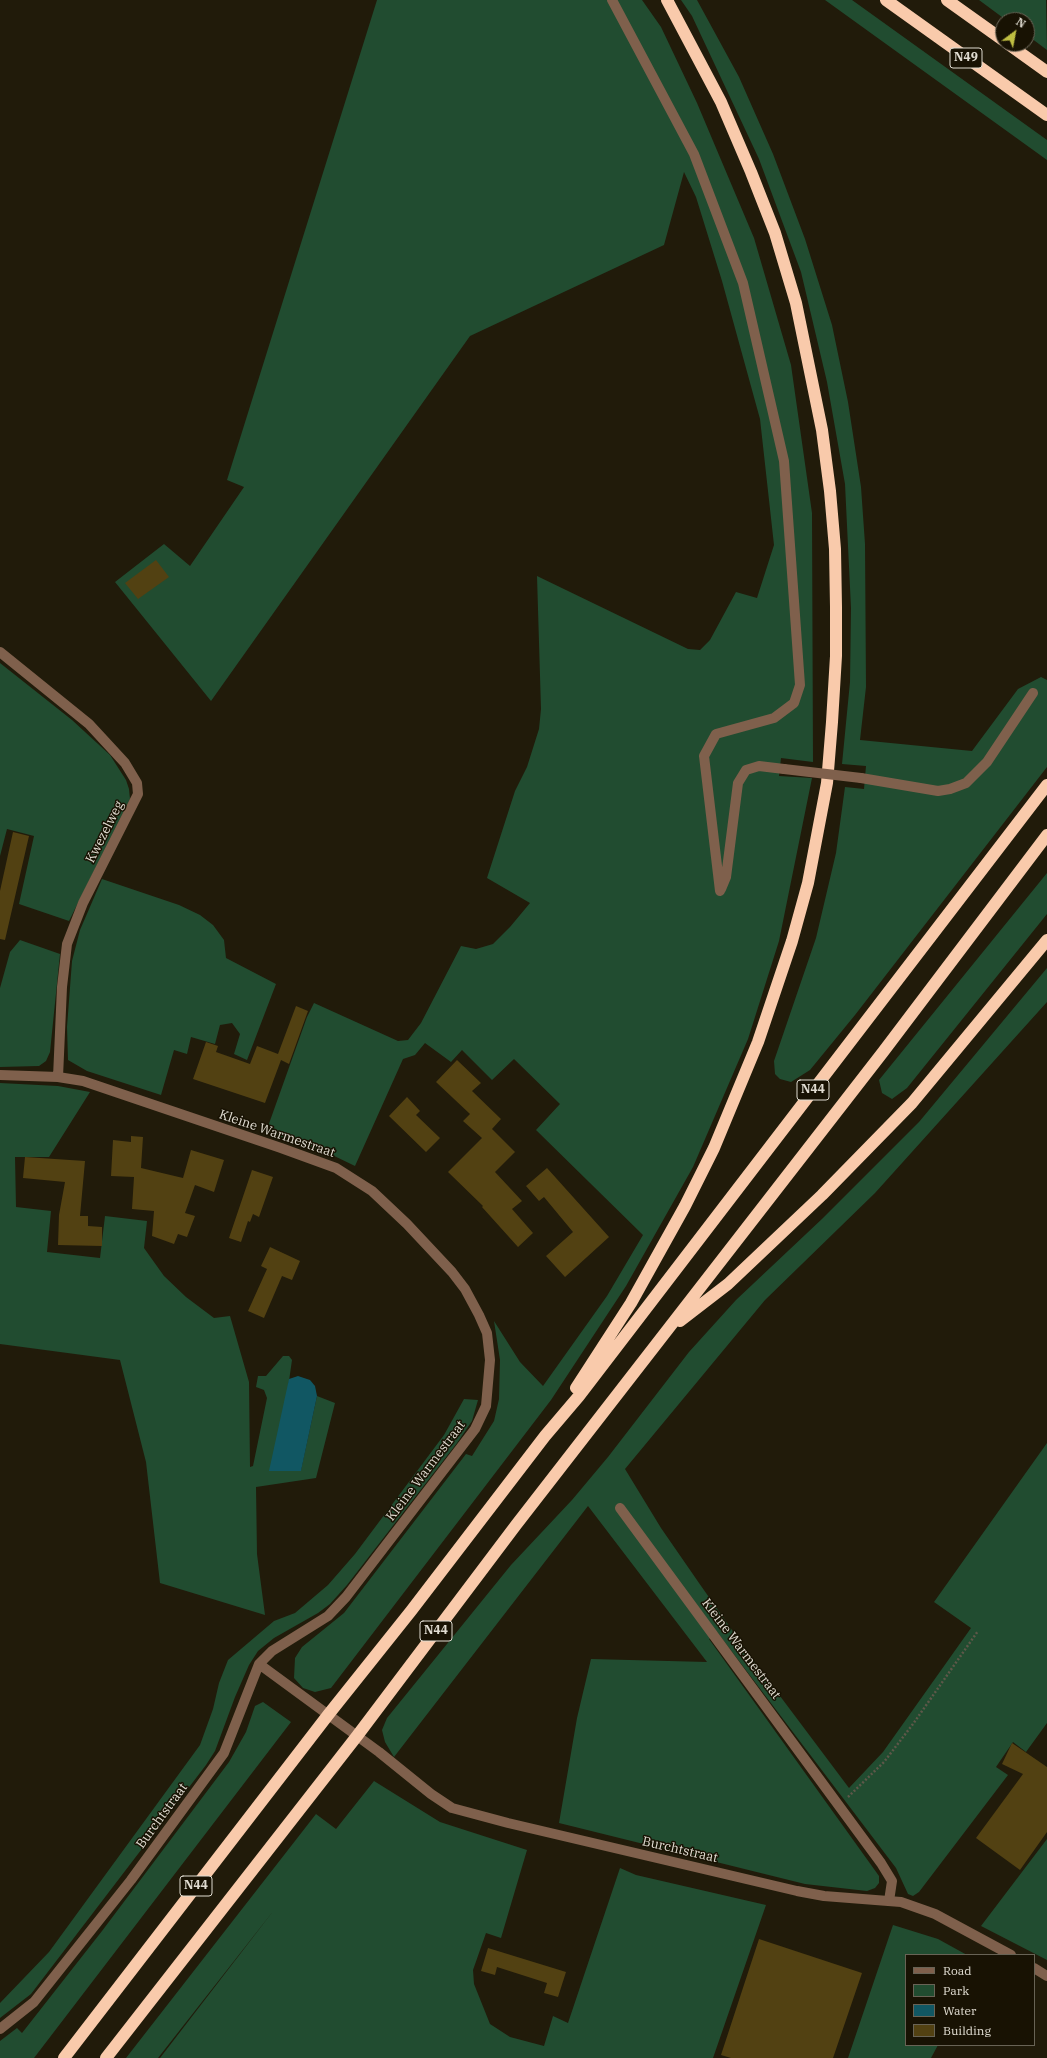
<!DOCTYPE html>
<html>
<head>
<meta charset="utf-8">
<style>
  body { margin:0 }
  #map { position:relative; width:1047px; height:2058px; overflow:hidden; background:#211b0a; font-family:"IBM Plex Serif",serif }
  canvas { display:block }
  .legend { position:absolute; left:905px; top:1954px; width:130px; height:92px; box-sizing:border-box; background:#181203; border:1px solid #686355; margin:0; padding:5px 7px; list-style:none; font-size:12px; color:#e0dcd1 }
  .legend li { display:flex; align-items:center; gap:8px; height:20px }
  .legend b { width:20px; border:1px solid #686355 }
  .north { position:absolute; left:995px; top:12px; width:40px; height:40px; box-sizing:border-box; background:#181203; border:1px solid #686355; border-radius:50%; rotate:32deg; font-size:11px; font-weight:700; line-height:16px; text-align:center; color:#e0dcd1 }
  .north::after { content:''; display:block; margin:auto; width:14px; height:18px; background:#bfbe42; clip-path:polygon(50% 0,100% 100%,50% 72%,0 100%) }
</style>
</head>
<body>
<div id="map">
<canvas width="1047" height="2058"></canvas>
<ul class="legend">
<li><b style="height:5px;background:#7f604c"></b>Road</li>
<li><b style="height:11px;background:#214c30"></b>Park</li>
<li><b style="height:11px;background:#115763"></b>Water</li>
<li><b style="height:11px;background:#524112"></b>Building</li>
</ul>
<div class="north">N</div>
</div>
<script>
const c = document.querySelector('canvas').getContext('2d');
c.lineJoin = 'round';
function fillPath(path, color) { c.fillStyle = color; c.fill(path, 'evenodd'); }
const toPath = rows => new Path2D(rows.map(r => 'M' + r).join(''));
function strokePath(path, color, width, dash) { c.strokeStyle = color; c.lineWidth = width; c.lineCap = dash ? 'butt' : 'round'; c.setLineDash(dash || []); c.stroke(path); }
function write(font, color, halo, rows, align = 'center') {
  c.font = font + ' "IBM Plex Serif",serif'; c.lineWidth = 3; c.setLineDash([]); c.textBaseline = 'middle'; c.strokeStyle = halo; c.fillStyle = color; for (const [text, x, y, turn = 0] of rows) {
    c.save(); c.translate(x, y); c.rotate((+turn || 0) * Math.PI / 180); c.textAlign = isNaN(turn) ? turn : align; if (halo) c.strokeText(text, 0, 0); c.fillText(text, 0, 0); c.restore();
  }
}
const green = toPath([
  [377,0,642,0,661,27,697,103,754,238,791,365,812,513,813,762,781,758,779,776,812,778,779,941,748,1039,693,1167,626,1286,551,1400,331,1688,315,1692,303,1688,294,1678,295,1658,302,1647,344,1613,466,1454,472,1456,494,1421,499,1399,500,1360,494,1321,520,1362,543,1386,607,1296,643,1235,536,1130,560,1104,514,1059,492,1080,462,1050,451,1062,425,1043,415,1055,403,1059,355,1166,326,1152,266,1132,307,1017,314,1003,398,1041,408,1040,421,1023,461,946,476,949,493,944,510,927,530,903,487,878,515,791,527,767,539,729,541,709,537,576,688,649,700,650,710,640,736,592,757,598,774,545,760,419,722,281,696,197,684,172,664,245,470,336,211,701,115,582,164,544,190,566,244,487,227,480],
  [681,0,697,0,739,77,773,154,805,239,832,325,848,402,861,487,865,544,866,687,860,740,972,751,1018,689,1041,677,1047,680,1047,767,855,1015,810,1070,791,1082,780,1079,775,1074,774,1061,816,938,836,853,845,787,864,789,866,766,842,764,850,682,851,608,845,484,827,382,801,272,759,159,692,16],
  [825,0,852,0,1047,140,1047,160],
  [979,0,1046,0,1047,50,1027,35,1027,20,1006,20],
  [0,663,72,720,110,755,126,780,129,789,130,799,69,921,19,904,34,836,7,829,0,856],
  [1047,873,1047,914,907,1088,892,1099,882,1093,879,1080],
  [102,879,179,905,200,915,213,925,224,940,226,958,276,984,247,1060,234,1054,240,1034,232,1023,220,1025,215,1044,191,1037,187,1054,174,1050,161,1095,87,1071,68,1060,67,1027,72,961,80,930],
  [20,940,60,954,50,1052,46,1061,39,1066,0,1067,0,988,10,952],
  [1047,968,1047,1002,875,1193,765,1300,625,1469,661,1528,699,1583,753,1660,849,1788,883,1752,971,1628,934,1602,1047,1443,1047,1723,1026,1752,1013,1742,996,1767,1008,1775,919,1892,913,1896,908,1894,896,1868,717,1632,709,1639,879,1876,879,1883,875,1888,867,1891,805,1884,559,1823,577,1718,591,1659,707,1662,588,1506,394,1757,385,1742,382,1730,387,1718,511,1565,572,1500,608,1457,689,1352,736,1300,823,1218,919,1122],
  [0,1083,58,1086,90,1092,49,1157,15,1157,16,1207,51,1211,47,1252,100,1258,105,1216,147,1221,144,1248,164,1276,186,1297,214,1318,230,1316,249,1382,250,1467,253,1466,267,1398,264,1390,256,1387,258,1376,266,1376,283,1356,289,1356,292,1360,288,1388,301,1470,317,1396,335,1403,316,1478,256,1487,257,1554,265,1615,160,1583,146,1462,120,1360,0,1344],
  [464,1399,478,1400,472,1421,457,1443,347,1585,330,1604,318,1613,274,1638,258,1651,249,1665,235,1697,215,1751,206,1765,31,1994,0,2018,0,2003,49,1952,200,1745,213,1709,219,1683,228,1660,274,1621,295,1613,328,1585,355,1554,444,1435],
  [263,1702,291,1722,34,2058,0,2058,0,2041,17,2028,22,2033,102,1931,229,1762,246,1732,255,1706],
  [374,1781,440,1822,527,1850,501,1938,486,1933,473,1970,474,1984,490,2024,510,2037,544,2046,553,2016,568,2023,620,1868,636,1875,766,1905,713,2058,160,2058,274,1910,158,2058,126,2058,316,1814,336,1829],
  [1047,1839,1047,1960,981,1926],
  [893,1925,938,1939,967,1955,906,1955,906,2045,938,2045,931,2058,848,2058]
]);
const water = toPath([
  [298,1376,310,1380,315,1386,317,1396,301,1471,269,1471,289,1379]
]);
const building = toPath([
  [156,560,169,577,138,599,125,583],
  [13,832,29,836,5,940,0,939,0,891],
  [296,1006,308,1011,289,1064,281,1060,265,1103,193,1079,206,1042,218,1046,216,1052,250,1064,257,1046,278,1054],
  [457,1060,481,1083,472,1091,501,1119,492,1129,515,1152,495,1172,522,1201,512,1209,533,1233,518,1247,482,1207,483,1206,448,1172,482,1138,463,1121,470,1114,436,1082],
  [407,1097,420,1111,416,1115,440,1138,426,1152,389,1116],
  [131,1136,143,1137,141,1168,183,1178,191,1150,224,1160,214,1192,195,1185,185,1213,195,1216,187,1237,178,1234,174,1244,152,1236,154,1211,132,1209,134,1177,111,1176,113,1140,131,1142],
  [25,1157,85,1161,80,1216,88,1216,88,1226,102,1227,102,1246,58,1245,59,1215,65,1182,23,1178],
  [547,1168,609,1237,565,1277,546,1256,573,1232,544,1197,539,1201,526,1186],
  [252,1170,273,1177,259,1217,253,1214,250,1222,248,1221,241,1242,229,1238],
  [270,1247,300,1261,292,1280,282,1276,264,1318,248,1311,267,1269,261,1266],
  [1012,1743,1047,1767,1047,1832,1020,1870,976,1838,1023,1774,1002,1764],
  [759,1939,862,1973,833,2058,731,2058,721,2055],
  [488,1948,566,1972,558,1997,544,1993,547,1983,497,1967,495,1975,481,1971]
]);
const path = toPath([
  [848,1797,884,1762,913,1724,978,1631]
]);
const minor = toPath([
  [612,0,694,154,743,283,784,461,800,685,794,703,774,718,716,734,704,756,720,891],
  [0,652,89,724,125,763,137,783,138,794,83,903,67,944,62,987,58,1077],
  [861,778,938,791,950,789,966,783,987,762,1033,693],
  [721,889,726,877,738,783,746,770,759,766,784,769],
  [0,1075,58,1077,83,1081,281,1148,336,1168,372,1191,407,1224,452,1272,465,1289,479,1315,487,1333,490,1360,486,1406,475,1429,346,1597,328,1616,272,1651,259,1664],
  [620,1508,881,1863,892,1881,889,1901],
  [1034,1968,1047,1976],
  [0,2029,34,2002,131,1880,224,1753,259,1664,379,1752,431,1794,452,1808,508,1823,797,1891,824,1896,901,1902,935,1914,1011,1955]
]);
const highway = toPath([
  [886,0,1047,115],
  [947,0,1003,40],
  [1008,44,1047,72],
  [680,1321,728,1284,822,1195,912,1103,1047,940],
  [576,1388,631,1303,685,1206,714,1148,758,1042,792,941,808,883,827,783,832,722,836,656,836,607,835,549,830,491,822,430,796,303,775,233,751,172,721,102,667,0],
  [64,2058,328,1715,411,1611,545,1436,579,1396,1047,785],
  [106,2058,357,1736,516,1525,883,1052,1047,835]
]);
const minorBridge = toPath([
  [784,769,861,778]
]);
const shields = [
  [966,58,32],
  [813,1090,32],
  [436,1631,32],
  [196,1886,32]
];
const shieldNames = [
  ["N49",966,58],
  ["N44",813,1090],
  ["N44",436,1631],
  ["N44",196,1886]
];
const streetNames = [
  ["Kwezelweg",105,832,-63],
  ["Kleine Warmestraat",277,1134,19],
  ["Kleine Warmestraat",426,1471,-53],
  ["Kleine Warmestraat",741,1649,53],
  ["Burchtstraat",162,1816,-54],
  ["Burchtstraat",680,1850,13]
];
fillPath(green, '#214c30');
fillPath(water, '#115763');
fillPath(building, '#524112');
strokePath(path, '#5e5849', 2.5, [2, 2]);
strokePath(minor, '#7f604c', 10);
strokePath(highway, '#f9caab', 12);
strokePath(minorBridge, '#7f604c', 10);
for (const [x, y, w] of shields) { const box = new Path2D(); box.roundRect(x - w / 2, y - 10, w, 20, 3); c.fillStyle = '#181203'; c.fill(box); strokePath(box, '#e0dcd1', 1); }
write('bold 12px', '#e0dcd1', null, shieldNames);
write('13px', '#e0dcd1', '#181203', streetNames);
</script>
</body>
</html>
